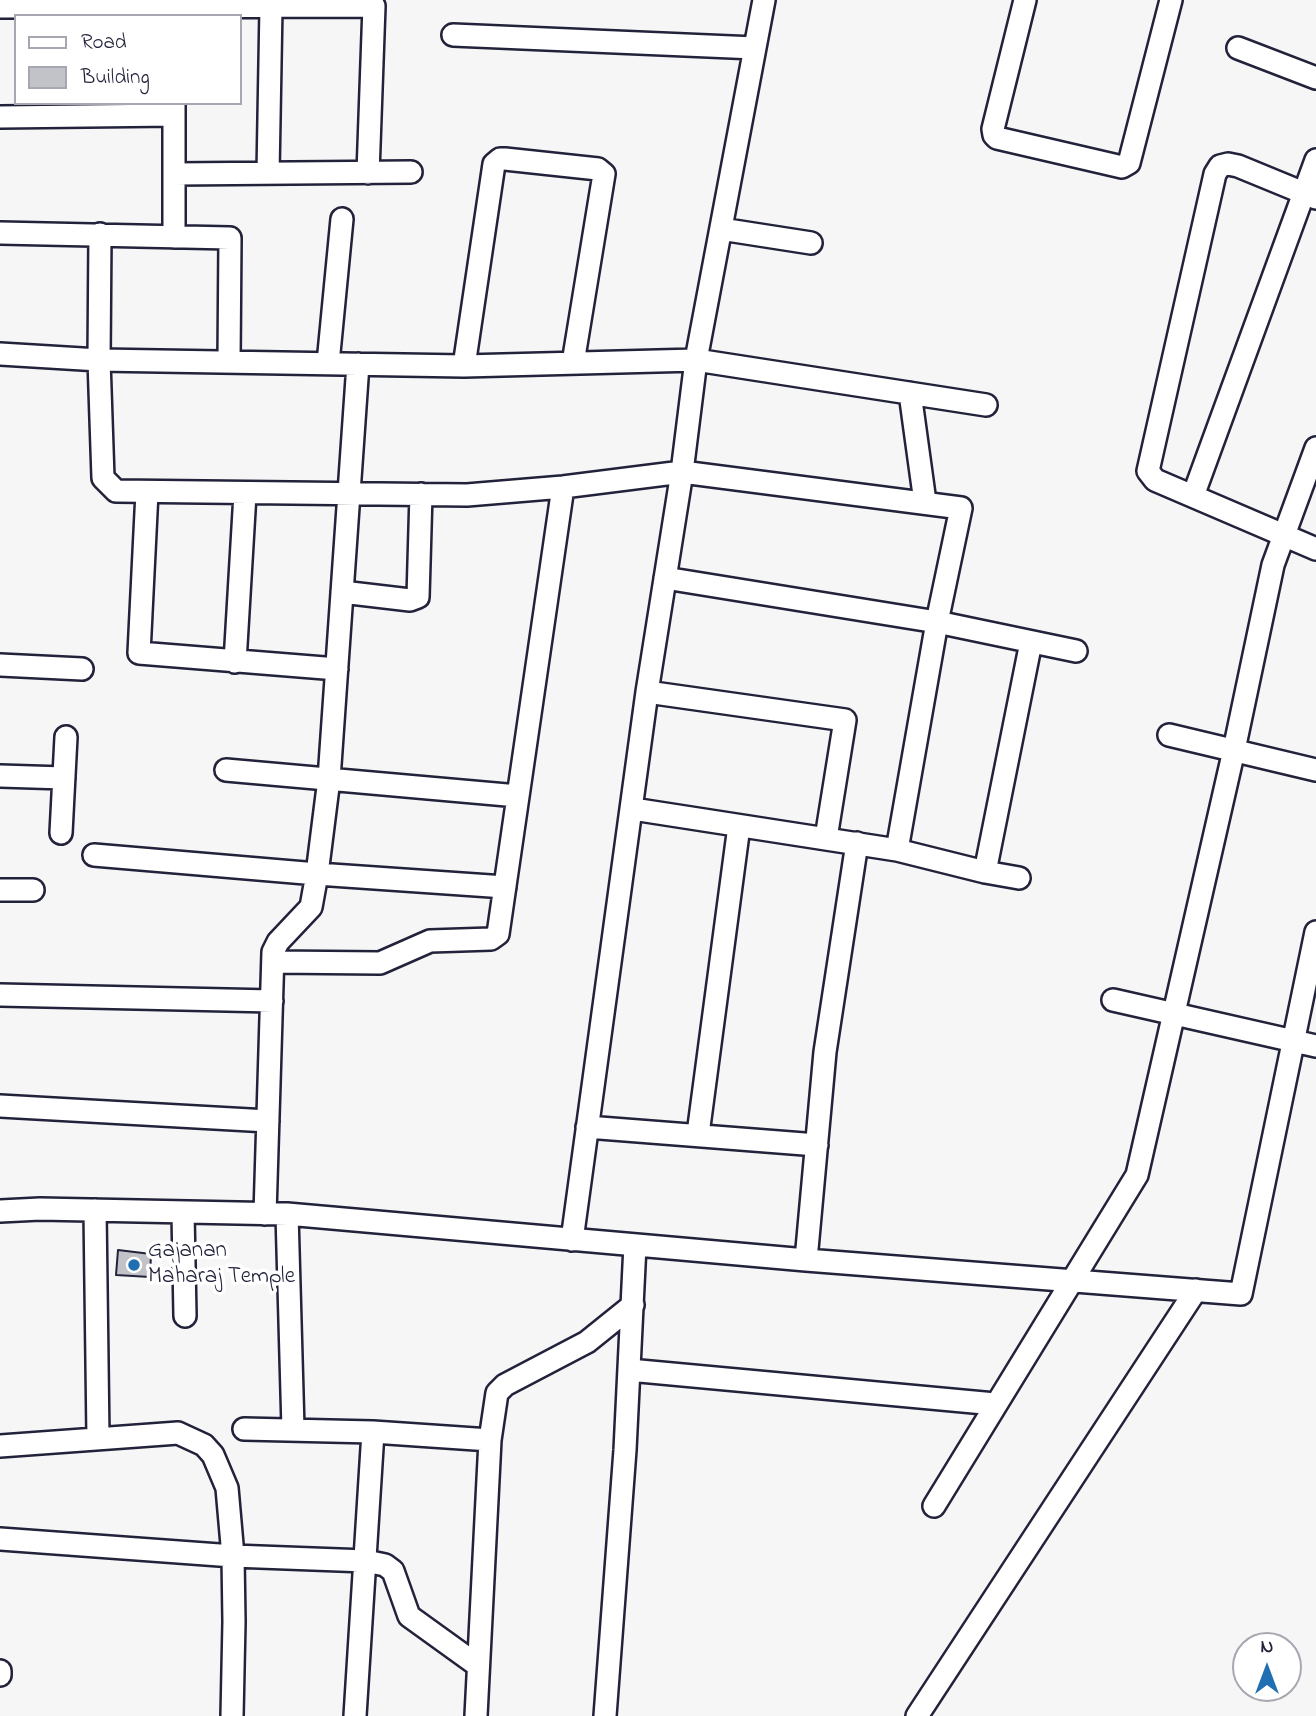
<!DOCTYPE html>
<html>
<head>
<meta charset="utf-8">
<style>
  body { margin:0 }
  #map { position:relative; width:1316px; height:1716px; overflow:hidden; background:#f6f6f7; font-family:"Indie Flower",sans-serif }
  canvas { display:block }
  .legend { position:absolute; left:14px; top:14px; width:228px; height:91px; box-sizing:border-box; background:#fff; border:2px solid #a7a7b1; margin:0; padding:9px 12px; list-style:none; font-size:21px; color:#22223b }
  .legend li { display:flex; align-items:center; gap:14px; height:35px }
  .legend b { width:35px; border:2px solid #a7a7b1 }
  .north { position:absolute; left:1232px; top:1632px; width:70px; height:70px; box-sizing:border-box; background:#fff; border:2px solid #a7a7b1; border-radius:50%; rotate:0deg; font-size:19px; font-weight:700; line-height:28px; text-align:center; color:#22223b }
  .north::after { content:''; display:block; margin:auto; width:24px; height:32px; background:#1f6fb2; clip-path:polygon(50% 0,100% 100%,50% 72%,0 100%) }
</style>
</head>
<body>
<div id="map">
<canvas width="1316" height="1716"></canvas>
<ul class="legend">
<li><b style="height:9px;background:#fff"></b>Road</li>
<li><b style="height:19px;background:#c2c2c9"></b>Building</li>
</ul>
<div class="north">N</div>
</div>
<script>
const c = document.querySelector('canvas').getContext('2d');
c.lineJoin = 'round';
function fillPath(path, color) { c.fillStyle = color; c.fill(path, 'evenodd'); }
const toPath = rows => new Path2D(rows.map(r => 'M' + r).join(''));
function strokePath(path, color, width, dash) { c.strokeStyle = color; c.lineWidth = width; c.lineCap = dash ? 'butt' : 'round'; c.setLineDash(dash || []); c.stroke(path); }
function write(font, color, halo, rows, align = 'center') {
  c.font = font + ' "Indie Flower",sans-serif'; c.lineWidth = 7; c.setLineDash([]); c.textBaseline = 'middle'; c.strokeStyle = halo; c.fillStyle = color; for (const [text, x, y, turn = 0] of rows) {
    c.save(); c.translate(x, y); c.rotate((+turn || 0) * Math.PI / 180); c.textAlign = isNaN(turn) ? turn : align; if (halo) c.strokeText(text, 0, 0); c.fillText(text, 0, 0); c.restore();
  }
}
const building = toPath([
  [118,1250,151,1254,150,1277,116,1275,118,1250]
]);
const minor = toPath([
  [1025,0,993,129,994,135,997,138,1122,167,1129,163,1171,0],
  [0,7,374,6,368,173],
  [453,35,755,48],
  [1238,48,1316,78],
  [0,117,174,115],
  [268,173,271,7],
  [174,174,411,172],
  [1316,198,1238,166,1228,164,1220,166,1215,174,1148,471,1155,480,1316,549],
  [721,229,811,243],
  [0,233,230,238,229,361],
  [100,234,99,360,103,478,116,491,467,495,563,487,682,472,961,508,937,622,897,850],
  [174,237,174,103],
  [0,354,99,360,464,366,696,360,986,405],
  [328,363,342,219],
  [464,366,494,164,500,159,505,159,598,169,604,174,573,363],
  [910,393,925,502],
  [147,492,139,653,337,669],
  [1193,496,1316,160],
  [665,578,937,622,1076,651],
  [342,592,410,600,418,597,421,494],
  [235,662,245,494],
  [0,665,82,669],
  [647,692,845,720,826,838],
  [1169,735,1316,770],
  [226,770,518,796],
  [0,776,64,778],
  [633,809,897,850,985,872,1019,878],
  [61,833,66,737],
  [94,855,317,874,505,887],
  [985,872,1031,642],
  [0,890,33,890],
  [273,962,380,963,430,941,491,939,498,934,563,487],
  [0,995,272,1001],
  [1113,1000,1316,1046],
  [0,1106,268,1121],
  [587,1127,817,1145],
  [698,1134,739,826],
  [95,1210,98,1438],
  [0,1211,40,1209,287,1214,806,1260,1241,1294,1316,932],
  [183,1213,185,1316],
  [265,1214,273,952,278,942,311,907,317,874,329,779,358,364],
  [287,1214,293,1429],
  [572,1240,647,692,682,472,696,360,764,0],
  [806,1260,825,1052,857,843],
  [629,1370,995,1404],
  [244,1429,373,1432,490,1440],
  [0,1446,178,1433,204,1445,213,1455,227,1488,233,1556,234,1622,232,1716],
  [934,1506,1137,1175,1234,750,1273,565,1316,448],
  [0,1539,233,1556,366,1561,385,1565,393,1571,409,1616,477,1665],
  [0,1671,0,1675],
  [355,1716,373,1432],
  [476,1716,490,1440,497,1393,505,1385,587,1342,633,1305],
  [605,1716,625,1450,635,1245],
  [917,1716,1196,1290]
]);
const markers = [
  [134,1265,7,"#1f6fb2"]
];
const poiNames = [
  ["Gajanan",148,1252],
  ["Maharaj Temple",148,1278]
];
fillPath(building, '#c2c2c9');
strokePath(building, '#22223b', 2);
strokePath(minor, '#22223b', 26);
strokePath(minor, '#fff', 21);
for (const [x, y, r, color] of markers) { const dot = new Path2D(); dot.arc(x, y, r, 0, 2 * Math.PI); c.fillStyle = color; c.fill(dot); strokePath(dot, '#fff', 2.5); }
write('23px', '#22223b', '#fff', poiNames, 'left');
</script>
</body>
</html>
